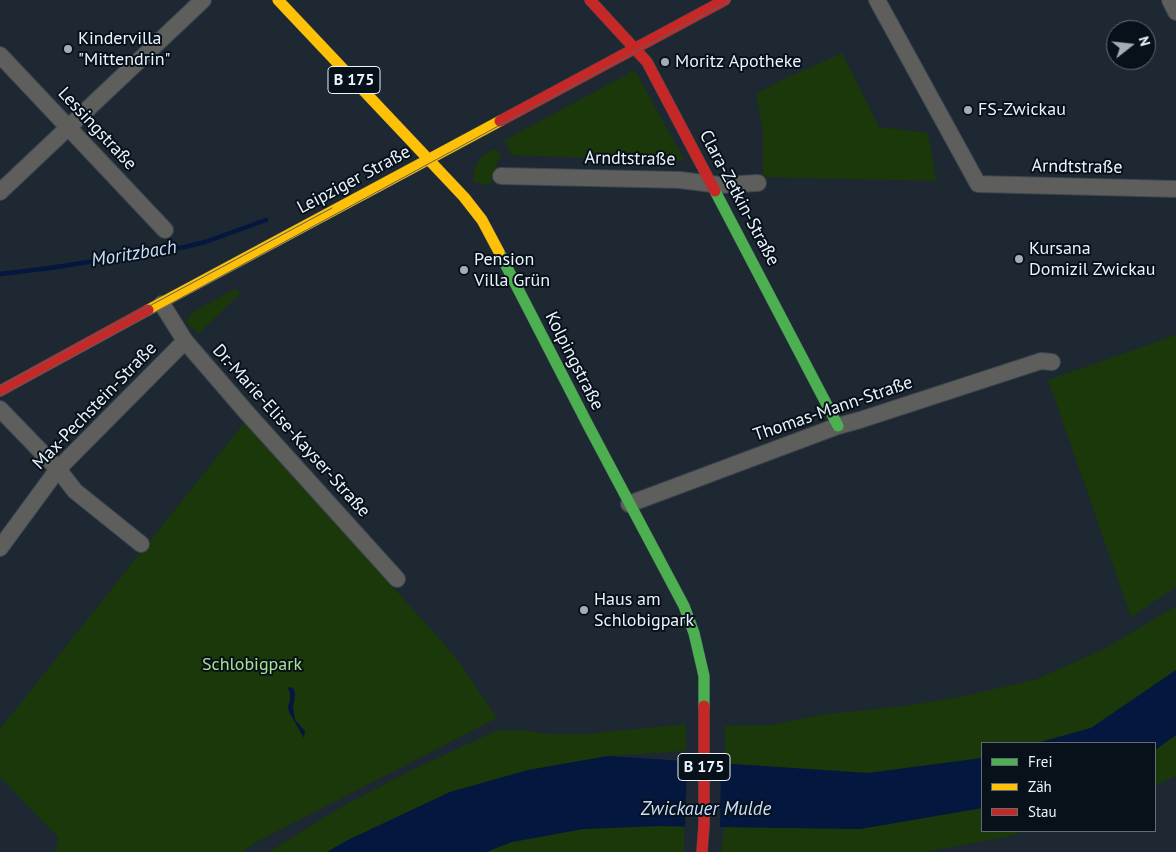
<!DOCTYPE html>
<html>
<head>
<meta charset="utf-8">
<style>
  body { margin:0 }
  #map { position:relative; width:1176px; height:852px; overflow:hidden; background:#1d2832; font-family:"PT Sans",sans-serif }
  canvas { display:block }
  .legend { position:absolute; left:981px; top:742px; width:175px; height:90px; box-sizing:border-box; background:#081119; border:1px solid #626c74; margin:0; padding:6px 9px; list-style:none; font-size:15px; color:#eaf4fd }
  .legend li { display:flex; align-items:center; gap:10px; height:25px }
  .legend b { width:25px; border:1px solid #626c74 }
  .north { position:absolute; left:1106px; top:20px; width:50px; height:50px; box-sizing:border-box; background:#081119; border:1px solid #626c74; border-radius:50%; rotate:74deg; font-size:14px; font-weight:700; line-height:20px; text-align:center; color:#eaf4fd }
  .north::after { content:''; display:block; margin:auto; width:18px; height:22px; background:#a2adb6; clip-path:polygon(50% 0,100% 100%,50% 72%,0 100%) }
</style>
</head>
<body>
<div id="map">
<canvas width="1176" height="852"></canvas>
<ul class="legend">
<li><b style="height:6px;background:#4caf50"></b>Frei</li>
<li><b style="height:6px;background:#ffc107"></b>Zäh</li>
<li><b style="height:6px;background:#c62828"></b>Stau</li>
</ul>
<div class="north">N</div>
</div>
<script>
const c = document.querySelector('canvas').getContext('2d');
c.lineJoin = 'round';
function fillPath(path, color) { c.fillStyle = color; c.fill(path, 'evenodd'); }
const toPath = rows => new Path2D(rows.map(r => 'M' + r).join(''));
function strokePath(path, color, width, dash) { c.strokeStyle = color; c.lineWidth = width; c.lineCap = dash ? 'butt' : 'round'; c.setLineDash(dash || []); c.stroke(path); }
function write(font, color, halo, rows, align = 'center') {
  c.font = font + ' "PT Sans",sans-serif'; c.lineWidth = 4; c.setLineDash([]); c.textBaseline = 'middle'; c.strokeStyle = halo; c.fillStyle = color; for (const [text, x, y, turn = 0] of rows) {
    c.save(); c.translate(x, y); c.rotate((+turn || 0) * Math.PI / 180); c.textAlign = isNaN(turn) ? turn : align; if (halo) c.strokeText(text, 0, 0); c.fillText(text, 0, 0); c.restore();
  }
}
const green = toPath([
  [842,53,879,127,928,133,936,181,763,177,763,131,756,94,782,80],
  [635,70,685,161,511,155,505,140],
  [493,149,501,153,490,185,481,184,473,181,474,169,481,157],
  [235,289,241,293,198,334,186,322,191,313],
  [1176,335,1176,587,1131,617,1048,380],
  [244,423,439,638,459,662,497,718,260,840,242,852,56,852,58,837,0,777,0,729],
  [1176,606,1176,670,1091,728,1037,743,982,743,982,758,868,773,725,763,725,726,771,725,825,714,906,706,965,696,1037,679,1106,648],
  [686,724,686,751,608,756,450,792,346,841,327,852,269,852,343,806,412,770,496,731,518,730,551,734,586,734],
  [1176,735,1176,776,1155,785,1155,750],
  [982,808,982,831,1025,831,1006,837,925,852,721,852,724,827,860,829],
  [657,826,684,827,684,852,486,852,512,842,583,829]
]);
const water = toPath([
  [1176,670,1176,735,1155,750,1155,743,1037,743,1091,728],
  [290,687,294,689,295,695,293,708,295,720,305,731,304,738,289,712,288,706,290,701,290,694,288,688],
  [608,756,868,773,982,758,982,808,860,829,657,826,583,829,512,842,486,852,327,852,346,841,450,792,528,770]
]);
const pier = toPath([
  [687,758,721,761,720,829,685,829]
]);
const stream = toPath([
  [0,274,50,268,185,247,205,242,266,220]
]);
const street = toPath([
  [877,0,978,184,1176,189],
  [1170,0,1176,12],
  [0,55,165,230],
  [501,176,680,180,720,185,758,183],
  [0,192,203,0],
  [162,304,185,341,248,414,397,579],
  [0,409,58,469,75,491,141,544],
  [629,504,838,426,860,420,1041,361,1052,362],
  [0,548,58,469,185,341]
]);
const fast = toPath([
  [715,191,838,426],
  [499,252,588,425,684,606,694,633,704,676,704,706]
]);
const slow = toPath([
  [278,0,464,197,482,220,499,252],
  [148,310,500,121]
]);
const jam = toPath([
  [590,0,647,62,715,191],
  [500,121,725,0],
  [0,391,148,310],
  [702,852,704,825,704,706]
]);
const tram = toPath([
  [0,386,332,208],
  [0,396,731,0]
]);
const markers = [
  [68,49,5,"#a2adb6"],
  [665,62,5,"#a2adb6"],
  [968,110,5,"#a2adb6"],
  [1019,259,5,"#a2adb6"],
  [464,270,5,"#a2adb6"],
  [584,610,5,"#a2adb6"]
];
const shields = [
  [354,80,52],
  [704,767,52]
];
const shieldNames = [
  ["B 175",354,80],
  ["B 175",704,767]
];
const poiNames = [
  ["Kindervilla",78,39],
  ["\"Mittendrin\"",78,60],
  ["Moritz Apotheke",675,62],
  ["FS-Zwickau",978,110],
  ["Kursana",1029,249],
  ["Domizil Zwickau",1029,270],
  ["Pension",474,260],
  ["Villa Grün",474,281],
  ["Haus am",594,600],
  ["Schlobigpark",594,621]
];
const streetNames = [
  ["Lessingstraße",97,129,47],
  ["Arndtstraße",630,159,1],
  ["Arndtstraße",1077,167,1],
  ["Leipziger Straße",354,180,-28],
  ["Clara-Zetkin-Straße",739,198,62],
  ["Kolpingstraße",574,361,63],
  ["Max-Pechstein-Straße",95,406,-46],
  ["Thomas-Mann-Straße",833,409,-19],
  ["Dr.-Marie-Elise-Kayser-Straße",291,431,48]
];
const parkNames = [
  ["Schlobigpark",252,665]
];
const waterNames = [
  ["Moritzbach",134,254,-9],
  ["Zwickauer Mulde",706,810]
];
fillPath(green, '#1a3809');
fillPath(water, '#03173f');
fillPath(pier, '#1d2832');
strokePath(stream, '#03173f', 4.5);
strokePath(street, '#3b454d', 18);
strokePath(fast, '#3b454d', 12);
strokePath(slow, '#3b454d', 12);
strokePath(jam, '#3b454d', 12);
strokePath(street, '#5e5e5c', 16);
strokePath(fast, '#4caf50', 11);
strokePath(slow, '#ffc107', 11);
strokePath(jam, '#c62828', 11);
strokePath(tram, '#595f63', 1);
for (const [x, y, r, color] of markers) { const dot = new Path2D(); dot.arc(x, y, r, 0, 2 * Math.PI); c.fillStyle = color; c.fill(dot); strokePath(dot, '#081119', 2); }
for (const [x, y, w] of shields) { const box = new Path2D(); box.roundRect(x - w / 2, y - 13.5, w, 27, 4); c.fillStyle = '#081119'; c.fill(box); strokePath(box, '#eaf4fd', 1); }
write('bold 16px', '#eaf4fd', null, shieldNames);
write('18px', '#eaf4fd', '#081119', poiNames, 'left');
write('18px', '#eaf4fd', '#081119', streetNames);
write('18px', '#abe090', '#081119', parkNames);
write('italic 19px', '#cadffe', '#081119', waterNames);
</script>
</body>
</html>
